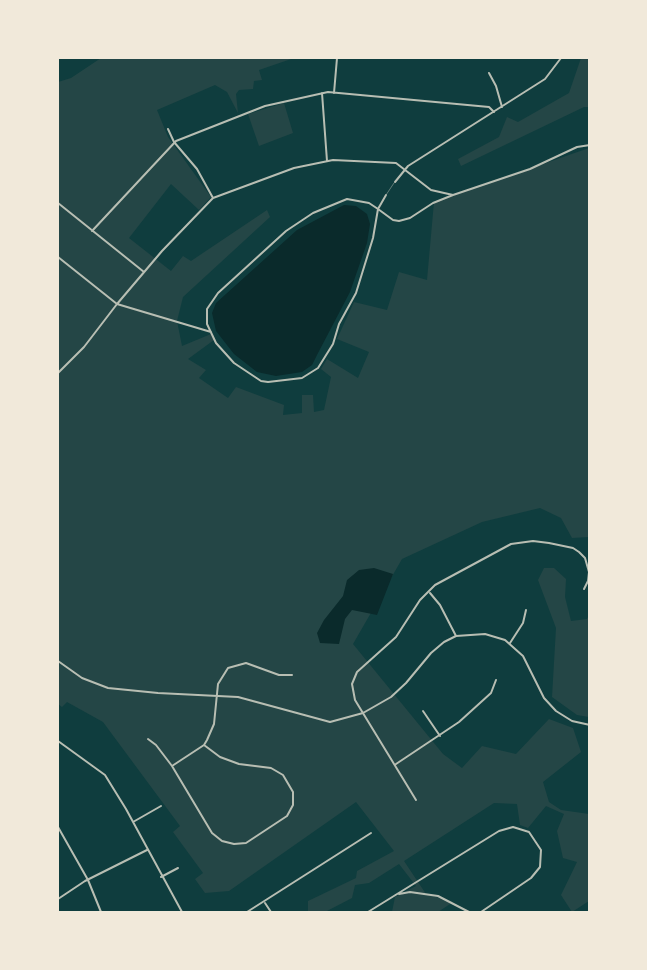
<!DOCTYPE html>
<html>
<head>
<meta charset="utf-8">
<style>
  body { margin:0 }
  #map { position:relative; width:647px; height:970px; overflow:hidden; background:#0f3d3e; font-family:"Asap Condensed",sans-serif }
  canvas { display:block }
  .frame { position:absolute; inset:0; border:59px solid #f1e9da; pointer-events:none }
</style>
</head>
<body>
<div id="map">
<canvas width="647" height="970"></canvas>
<div class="frame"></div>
</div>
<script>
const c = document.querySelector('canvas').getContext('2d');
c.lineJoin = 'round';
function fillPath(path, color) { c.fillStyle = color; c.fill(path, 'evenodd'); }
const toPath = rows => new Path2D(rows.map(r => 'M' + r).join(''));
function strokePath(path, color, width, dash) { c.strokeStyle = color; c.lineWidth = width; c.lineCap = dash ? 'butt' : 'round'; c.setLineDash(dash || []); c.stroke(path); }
const green = toPath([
  [101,58,294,58,259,70,262,80,254,81,253,89,239,90,236,94,238,113,227,92,215,85,157,110,168,137,211,197,199,210,171,184,129,238,171,271,183,256,191,261,267,210,270,217,183,297,177,321,182,346,211,334,214,340,188,359,206,370,199,378,228,398,236,387,284,405,283,415,302,413,302,395,313,395,314,412,324,410,331,377,321,369,327,359,358,378,369,352,337,339,354,302,387,310,399,272,427,280,434,202,589,148,589,537,572,538,561,518,540,508,482,522,402,559,353,644,443,754,462,768,482,746,516,754,549,719,573,728,581,752,543,782,549,802,561,810,589,814,589,901,572,912,561,895,577,862,563,858,557,831,564,814,546,806,528,828,520,825,517,804,494,803,404,861,426,894,453,902,438,912,392,912,395,897,416,886,399,864,369,883,355,885,352,898,325,912,308,912,308,901,356,878,357,871,394,851,356,802,229,891,205,893,195,879,203,873,173,832,180,826,103,722,67,702,62,707,58,704,58,82,71,78],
  [581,58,589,58,589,107,584,107,461,166,458,159,499,137,507,117,518,122,569,93],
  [284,103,293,133,259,146,248,114],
  [544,568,554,568,566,579,565,597,571,621,587,619,589,615,589,717,577,715,552,697,556,628,538,580]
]);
const water = toPath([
  [344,205,356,206,367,214,370,224,367,243,350,292,317,355,312,365,302,372,276,376,257,372,234,354,216,331,212,313,216,303,297,230],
  [374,568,393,574,377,615,352,610,345,619,339,644,320,643,317,633,324,620,343,596,347,580,359,570]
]);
const service = toPath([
  [386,195,394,183]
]);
const minor = toPath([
  [489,73,496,86,502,107],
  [322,93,327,161],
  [334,93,337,58],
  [168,129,174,142,197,169,213,198],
  [395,182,408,166,545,79,561,58],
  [386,195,378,209,373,238,356,293,339,324,333,344,318,368,302,378,268,382,261,381,234,363,216,343,207,324,207,309,218,293,286,231,313,213,347,199,369,203,378,209,393,220,399,221,410,218,433,203,453,195],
  [58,203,144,272],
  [92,231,176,141,265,106,328,92,489,107,494,112],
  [58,257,117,304,211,332],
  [58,373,84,347,117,304,162,251,213,198,294,168,333,160,396,163,431,190,453,195,530,169,577,147,590,145],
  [430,593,440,605,456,636],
  [510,643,523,623,526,610],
  [58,661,82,678,108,688,158,693,238,697,330,722,363,713,391,697,406,683,431,653,444,642,456,636,485,634,505,640,523,656,544,698,556,711,572,721,590,725],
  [423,711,440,736],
  [148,739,156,745,172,766,212,833,222,841,234,844,246,843,287,816,293,805,293,792,283,775,271,768,239,764,220,757,204,745],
  [58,741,105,775,126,809,182,912],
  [396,764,459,722,491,693,496,680],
  [172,766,204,745,207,740,214,724,218,684,228,668,246,663,279,675,292,675],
  [416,800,355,700,352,684,357,672,396,637,420,600,435,585,511,544,533,541,549,543,573,548,579,552,585,558,589,572,588,581,584,589],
  [133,822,161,806],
  [58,827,88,880,101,912],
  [161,877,178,868],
  [399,894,410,892,438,896,469,912],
  [58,899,85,881,147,850],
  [265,903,271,912],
  [247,912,371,833],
  [368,912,499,831,513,827,529,832,541,850,540,867,531,878,481,912]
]);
fillPath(green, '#244646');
fillPath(water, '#0a2a2b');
strokePath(service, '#b8beb3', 0.5);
strokePath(minor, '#b8beb3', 2);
</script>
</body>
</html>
